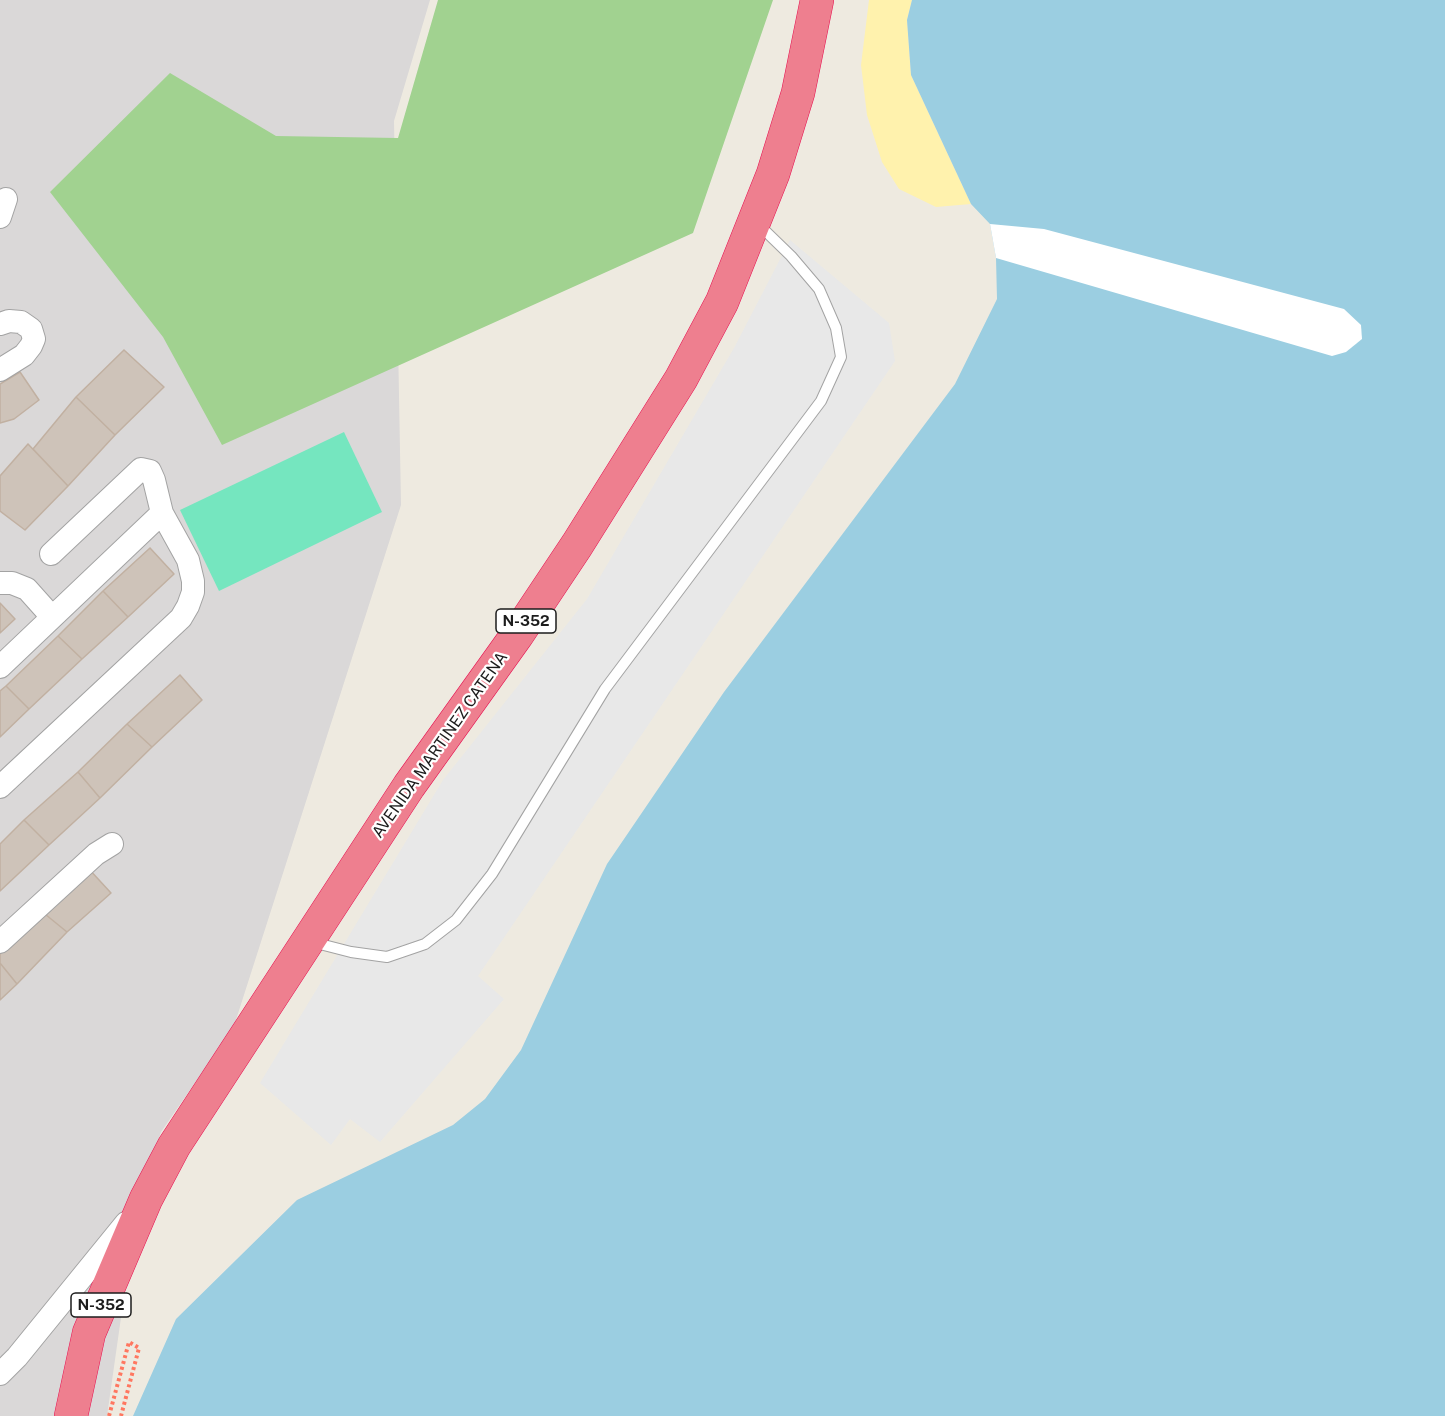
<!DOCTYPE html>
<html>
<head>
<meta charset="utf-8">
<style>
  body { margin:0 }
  canvas { display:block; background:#eeeae0 }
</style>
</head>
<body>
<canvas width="1445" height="1416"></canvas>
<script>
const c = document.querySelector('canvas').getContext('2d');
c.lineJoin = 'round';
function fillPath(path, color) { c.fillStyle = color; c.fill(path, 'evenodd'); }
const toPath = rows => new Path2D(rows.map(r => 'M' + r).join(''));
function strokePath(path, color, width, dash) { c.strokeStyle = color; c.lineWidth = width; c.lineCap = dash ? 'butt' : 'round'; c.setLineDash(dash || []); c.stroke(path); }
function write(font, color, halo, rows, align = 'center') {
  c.font = font + ' "Public Sans",sans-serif'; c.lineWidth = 4.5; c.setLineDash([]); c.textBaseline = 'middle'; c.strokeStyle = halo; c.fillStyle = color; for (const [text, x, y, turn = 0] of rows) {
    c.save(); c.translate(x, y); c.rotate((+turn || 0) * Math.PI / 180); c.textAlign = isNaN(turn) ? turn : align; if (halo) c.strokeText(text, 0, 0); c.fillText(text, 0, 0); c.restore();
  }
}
const residential = toPath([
  [0,0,430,0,394,121,401,505,234,1026,161,1132,137,1205,107,1416,0,1416]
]);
const forest = toPath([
  [438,0,773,0,693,233,222,445,163,337,50,192,170,73,276,136,398,138]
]);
const sand = toPath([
  [869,0,912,0,907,20,911,75,971,204,936,207,899,189,882,162,867,115,861,65]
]);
const pitch = toPath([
  [344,432,382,512,219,591,180,510]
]);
const parking = toPath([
  [790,240,889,323,895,361,478,976,504,999,380,1142,350,1119,331,1145,260,1083,443,780,587,599,734,348]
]);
const water = toPath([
  [912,0,1445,0,1445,1416,133,1416,176,1319,297,1200,453,1125,485,1099,521,1050,607,864,724,692,955,384,997,299,996,258,990,224,971,204,911,75,907,20]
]);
const pier = toPath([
  [990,224,1044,229,1344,309,1361,325,1362,339,1346,352,1332,356,996,258]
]);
const building = toPath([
  [124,350,164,387,115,435,76,397,124,350],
  [20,372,39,400,14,419,0,423,0,384,20,372],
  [76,397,115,435,68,486,33,449,76,397],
  [28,444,68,486,25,530,0,511,0,476,28,444],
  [150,548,174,574,128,617,103,591,150,548],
  [103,591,128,617,82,659,58,636,103,591],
  [0,603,15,619,0,633,0,603],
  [58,636,82,659,29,709,6,686,58,636],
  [180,675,202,700,152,747,127,724,180,675],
  [6,686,29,709,0,737,0,691,6,686],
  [127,724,152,747,100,798,78,772,127,724],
  [78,772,100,798,49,845,24,820,78,772],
  [24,820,49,845,0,891,0,844,24,820],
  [88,868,111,893,67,932,40,910,88,868],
  [40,910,67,932,17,984,0,963,0,954,40,910],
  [0,963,17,984,0,1000,0,963]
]);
const path = toPath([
  [109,1416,129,1342,139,1348,121,1416]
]);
const lane = toPath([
  [312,942,351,952,387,957,425,944,456,920,492,874,605,689,821,401,841,357,836,328,819,289,791,256,758,224]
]);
const street = toPath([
  [0,217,6,199],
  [0,324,9,321,21,322,31,329,34,339,31,346,24,355,0,370],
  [0,583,12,583,27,589,52,617],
  [0,667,162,513],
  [0,787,181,618,188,606,193,592,193,581,188,560,162,513,154,480,150,471,141,469,51,554],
  [0,942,96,854,112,844],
  [0,1374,17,1357,126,1223]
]);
const highway = toPath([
  [71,1416,89,1333,146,1199,174,1146,409,786,517,635,577,545,681,379,722,302,773,174,798,93,817,0]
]);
const shields = [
  [526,621,60],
  [101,1305,60]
];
const shieldNames = [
  ["N-352",526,621],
  ["N-352",101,1305]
];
const streetNames = [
  ["AVENIDA MARTINEZ CATENA",440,745,-55]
];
fillPath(residential, '#dad8d8');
fillPath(forest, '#a1d290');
fillPath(sand, '#fff2ad');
fillPath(pitch, '#75e6bf');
fillPath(parking, '#e8e8e8');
fillPath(water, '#9bcee1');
fillPath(pier, '#fff');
fillPath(building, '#cec3b9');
strokePath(building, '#c1b0a1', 1.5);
strokePath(lane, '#a3a3a3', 12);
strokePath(street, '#a3a3a3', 24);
strokePath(highway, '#e61352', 34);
strokePath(path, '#ff7760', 4, [3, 3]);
strokePath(lane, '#fff', 10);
strokePath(street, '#fff', 22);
strokePath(highway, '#ee7f8f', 33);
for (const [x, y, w] of shields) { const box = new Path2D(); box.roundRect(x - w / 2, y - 12, w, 24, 4.5); c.fillStyle = '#fff'; c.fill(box); strokePath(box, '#1c1c1c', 1.5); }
write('bold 15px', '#1c1c1c', null, shieldNames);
write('16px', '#1c1c1c', '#fff', streetNames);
</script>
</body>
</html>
